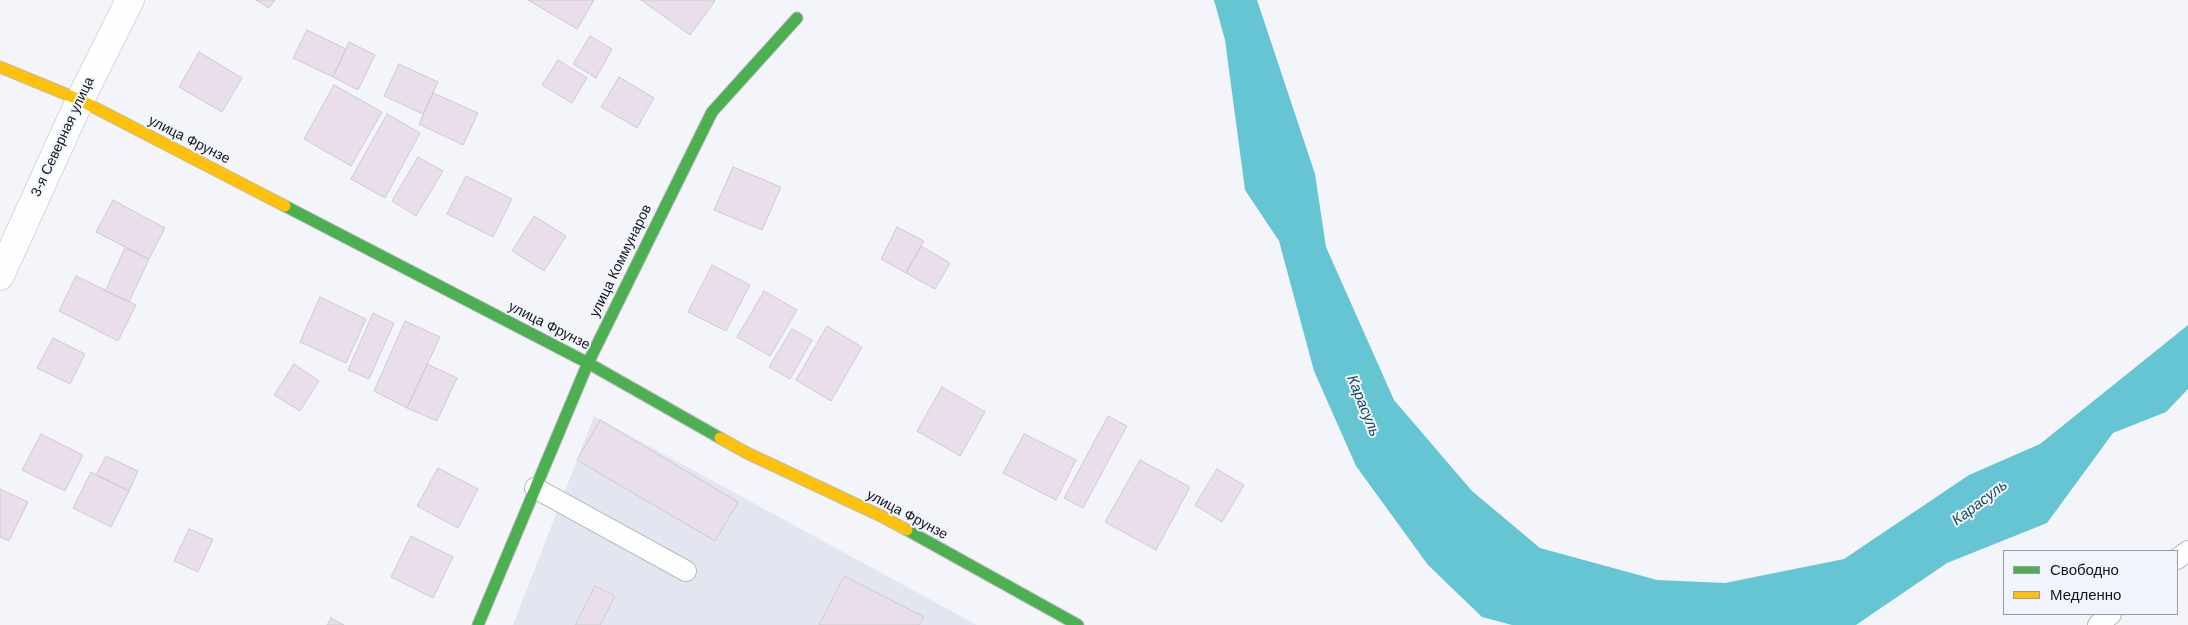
<!DOCTYPE html>
<html>
<head>
<meta charset="utf-8">
<style>
  body { margin:0 }
  #map { position:relative; width:2188px; height:625px; overflow:hidden; background:#f4f5fa; font-family:Arial,sans-serif }
  canvas { display:block }
  .legend { position:absolute; left:2003px; top:550px; width:175px; height:65px; box-sizing:border-box; background:#f1f4fd; border:1px solid #999ba1; margin:0; padding:6px 9px; list-style:none; font-size:15px; color:#151518 }
  .legend li { display:flex; align-items:center; gap:10px; height:25px }
  .legend b { width:25px; border:1px solid #999ba1 }
</style>
</head>
<body>
<div id="map">
<canvas width="2188" height="625"></canvas>
<ul class="legend">
<li><b style="height:6px;background:#4caf50"></b>Свободно</li>
<li><b style="height:6px;background:#ffc107"></b>Медленно</li>
</ul>
</div>
<script>
const c = document.querySelector('canvas').getContext('2d');
c.lineJoin = 'round';
function fillPath(path, color) { c.fillStyle = color; c.fill(path, 'evenodd'); }
const toPath = rows => new Path2D(rows.map(r => 'M' + r).join(''));
function strokePath(path, color, width, dash) { c.strokeStyle = color; c.lineWidth = width; c.lineCap = dash ? 'butt' : 'round'; c.setLineDash(dash || []); c.stroke(path); }
function write(font, color, halo, rows, align = 'center') {
  c.font = font + ' Arial,sans-serif'; c.lineWidth = 4; c.setLineDash([]); c.textBaseline = 'middle'; c.strokeStyle = halo; c.fillStyle = color; for (const [text, x, y, turn = 0] of rows) {
    c.save(); c.translate(x, y); c.rotate((+turn || 0) * Math.PI / 180); c.textAlign = isNaN(turn) ? turn : align; if (halo) c.strokeText(text, 0, 0); c.fillText(text, 0, 0); c.restore();
  }
}
const built = toPath([
  [594,416,977,625,513,625]
]);
const water = toPath([
  [1214,0,1257,0,1315,174,1326,247,1394,400,1472,491,1540,548,1657,580,1725,583,1844,559,1969,475,2040,444,2188,325,2188,389,2166,412,2113,433,2047,523,1947,563,1856,625,1512,625,1482,617,1428,565,1356,466,1314,371,1279,241,1245,190,1225,40]
]);
const building = toPath([
  [256,0,275,0,269,8,256,0],
  [528,0,594,0,577,29,528,0],
  [641,0,713,0,715,1,690,35,641,0],
  [307,30,346,49,333,77,293,58,307,30],
  [590,36,612,49,596,78,573,64,590,36],
  [349,42,375,55,358,90,333,77,349,42],
  [199,52,242,78,222,112,179,87,199,52],
  [558,60,587,78,572,103,542,85,558,60],
  [399,64,438,82,423,114,384,96,399,64],
  [619,77,654,98,637,128,601,107,619,77],
  [334,85,382,112,351,166,304,139,334,85],
  [433,93,478,113,463,145,419,124,433,93],
  [387,114,420,133,385,198,351,179,387,114],
  [418,157,443,171,416,216,392,201,418,157],
  [733,167,781,187,762,230,714,210,733,167],
  [466,176,512,199,493,237,447,214,466,176],
  [113,200,165,228,149,259,96,232,113,200],
  [534,216,566,236,544,271,512,251,534,216],
  [897,227,924,241,906,273,881,259,897,227],
  [921,246,950,263,935,289,906,273,921,246],
  [125,248,149,259,129,302,105,291,125,248],
  [712,265,750,285,726,331,688,312,712,265],
  [76,276,136,305,118,341,59,311,76,276],
  [764,291,797,310,770,356,737,337,764,291],
  [320,297,366,319,346,363,300,342,320,297],
  [373,313,394,323,369,379,348,370,373,313],
  [405,321,440,337,407,408,374,391,405,321],
  [827,326,862,347,831,401,796,380,827,326],
  [792,329,812,340,790,379,769,367,792,329],
  [53,338,85,354,70,384,37,368,53,338],
  [294,364,319,381,300,411,274,395,294,364],
  [427,364,457,378,437,421,407,408,427,364],
  [942,387,985,412,960,456,917,431,942,387],
  [1108,416,1127,426,1083,508,1064,498,1108,416],
  [600,420,738,502,715,541,577,460,600,420],
  [41,434,83,455,65,491,22,470,41,434],
  [1024,434,1076,460,1056,500,1003,473,1024,434],
  [106,456,138,471,129,491,96,475,106,456],
  [1140,460,1190,487,1156,550,1105,522,1140,460],
  [438,468,478,489,458,528,417,506,438,468],
  [1217,469,1244,485,1222,522,1195,505,1217,469],
  [91,472,129,491,111,527,73,508,91,472],
  [0,489,28,502,9,541,0,537,0,489],
  [189,529,213,539,198,572,174,561,189,529],
  [411,536,453,557,433,598,391,577,411,536],
  [844,576,924,617,919,625,819,625,844,576],
  [595,586,615,596,600,625,575,625,595,586],
  [331,618,344,625,327,625,331,618]
]);
const lane = toPath([
  [535,488,686,571],
  [2177,559,2188,551],
  [2098,625,2111,614]
]);
const street = toPath([
  [0,276,80,100,130,0]
]);
const fast = toPath([
  [285,206,588,363,720,438],
  [907,530,1078,625],
  [478,625,588,363,712,112,797,18]
]);
const slow = toPath([
  [0,67,80,100,285,206],
  [720,438,747,453,881,516,907,530]
]);
const streetNames = [
  ["3-я Северная улица",63,137,-65],
  ["улица Фрунзе",189,140,27],
  ["улица Коммунаров",621,261,-64],
  ["улица Фрунзе",549,326,27],
  ["улица Фрунзе",907,515,28]
];
const waterNames = [
  ["Карасуль",1363,406,68],
  ["Карасуль",1980,503,-37]
];
fillPath(built, '#e3e6f1');
fillPath(water, '#65c5d3');
fillPath(building, '#eaddec');
strokePath(building, '#cccbcf', 1);
strokePath(lane, '#bbbcc0', 22);
strokePath(street, '#bbbcc0', 29);
strokePath(fast, '#bbbcc0', 13);
strokePath(slow, '#bbbcc0', 13);
strokePath(lane, '#fdfefe', 20);
strokePath(street, '#fdfefe', 28);
strokePath(fast, '#4caf50', 11);
strokePath(slow, '#ffc107', 11);
write('14px', '#151518', '#f1f4fd', streetNames);
write('italic 15px', '#184e56', '#f1f4fd', waterNames);
</script>
</body>
</html>
